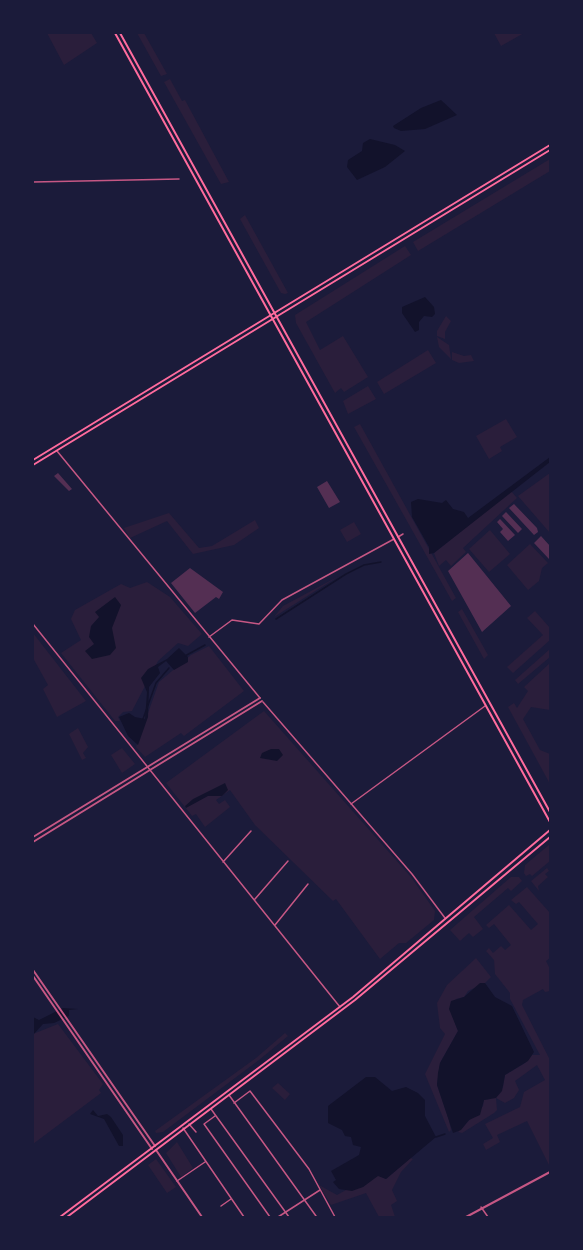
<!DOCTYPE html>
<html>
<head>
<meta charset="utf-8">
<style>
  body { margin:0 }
  #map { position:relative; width:583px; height:1250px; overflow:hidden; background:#1b1b3a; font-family:Helvetica,sans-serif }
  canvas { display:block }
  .frame { position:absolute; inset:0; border:34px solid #1b1b3a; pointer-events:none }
</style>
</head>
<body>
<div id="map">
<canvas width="583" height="1250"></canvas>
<div class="frame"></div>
</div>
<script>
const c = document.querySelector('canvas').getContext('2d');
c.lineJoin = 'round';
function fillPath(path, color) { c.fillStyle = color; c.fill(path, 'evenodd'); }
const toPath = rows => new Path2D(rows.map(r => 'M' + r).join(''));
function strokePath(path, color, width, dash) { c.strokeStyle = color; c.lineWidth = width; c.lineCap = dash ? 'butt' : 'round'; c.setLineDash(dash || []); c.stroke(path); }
const green = toPath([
  [47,33,91,33,97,43,64,65],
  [137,33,144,33,167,74,161,76],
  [494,33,524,33,501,46],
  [170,79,182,101,185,100,229,182,221,184,164,82],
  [550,159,550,171,418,251,413,242],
  [245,215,288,293,285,294,281,293,240,219],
  [405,246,411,255,306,322,320,350,343,336,368,377,344,392,341,388,335,393,296,323,295,315],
  [446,316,451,321,445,332,445,339,437,336,437,331],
  [437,337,449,345,451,359,439,347],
  [428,350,436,363,384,394,377,382],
  [452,352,464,356,471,355,474,361,459,363,452,360],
  [368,386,376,399,348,414,343,401],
  [506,419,517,437,500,447,502,451,489,459,476,436],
  [360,424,456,598,452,601,354,427],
  [550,473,550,533,518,496],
  [511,491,517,498,463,548,466,552,451,566,446,560,439,566,434,553],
  [169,513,199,548,212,546,255,520,259,528,234,545,193,554,167,521,130,538,124,528],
  [354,522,361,534,347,542,340,530],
  [490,530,510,554,489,572,469,549],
  [530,544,548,563,542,568,539,581,528,590,507,565],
  [339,576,274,617,283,606],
  [147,582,170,597,202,634,188,646,178,643,158,661,132,711,123,712,118,717,120,721,115,721,61,653,81,640,71,619,75,610,121,584,130,588],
  [462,609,488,655,484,659,458,612],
  [535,611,550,628,550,640,513,673,507,667,543,635,527,618],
  [33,633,86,701,57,717,43,689,48,685,33,658],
  [209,646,244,691,184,736,181,733,145,757,136,747,159,682,191,655],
  [550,649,550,657,518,684,515,680],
  [550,663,550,710,531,707,523,719,540,750,550,754,550,784,508,707,514,703,517,708,528,691,524,687],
  [264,711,411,877,435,911,434,920,406,943,399,943,380,959,336,899,333,901,255,825,230,790,216,800,219,804,225,800,230,807,205,827,196,814,192,816,166,783],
  [78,728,88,747,83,753,86,758,82,760,69,734],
  [122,748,135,764,122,773,111,755],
  [550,844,550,861,532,876,530,874,526,876,524,873,525,865],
  [547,868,549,871,545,874,548,877,538,886,539,891,531,881],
  [511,877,519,877,522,881,511,891,508,888,474,917,483,929,473,937,469,933,460,941,450,930],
  [527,887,550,913,550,958,546,961,550,969,550,991,545,992,543,989,523,1000,522,1005,550,1060,550,1167,527,1121,497,1135,500,1142,486,1150,483,1144,493,1138,485,1124,520,1107,524,1092,545,1080,537,1065,515,1081,519,1090,514,1098,505,1103,496,1098,497,1110,494,1113,462,1133,458,1132,483,1106,484,1100,490,1099,503,1087,505,1075,525,1063,532,1055,540,1055,510,999,510,993,495,974,494,960,486,951,489,948,493,953,501,946,505,950,511,945,494,924,489,928,486,925,509,905,531,930,538,924,519,902,516,904,511,900],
  [476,958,491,977,485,983,468,991,464,997,456,999,450,1009,458,1031,440,1063,437,1085,449,1120,451,1130,449,1132,425,1074,445,1034,440,1028,437,1003,447,985],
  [58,1024,103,1084,99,1090,101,1093,33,1144,33,1034],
  [285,1033,288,1036,259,1060,163,1132,156,1133,155,1131,256,1058],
  [278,1083,290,1094,285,1100,272,1088],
  [177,1142,193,1168,181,1177,166,1153],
  [410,1158,413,1159,401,1172,392,1190,397,1201,391,1205,395,1217,379,1217,366,1193,331,1205,319,1185,337,1195,346,1190,363,1187,378,1175,386,1179],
  [156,1159,176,1187,167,1193,148,1165]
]);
const water = toPath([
  [441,100,457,115,425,129,401,131,394,128,393,126,421,108],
  [370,139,395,145,405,151,385,167,357,180,347,167,348,160,362,151,363,143],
  [425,297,434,307,435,314,432,317,424,316,419,322,419,330,415,332,402,313,402,307],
  [550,457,550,462,434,553,429,554,429,547,412,517,411,502,418,499,442,503,446,500,453,509,464,512,468,518],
  [115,597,121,605,112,628,116,648,110,655,92,659,85,651,94,644,89,637,91,626,99,617,95,612],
  [179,648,188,657,188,662,174,670,166,661,158,667,160,673,149,687,148,717,138,745,128,736,119,717,129,713,135,717,145,719,147,692,141,678,148,669,167,659],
  [271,749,279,749,283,755,277,761,260,758,262,753],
  [225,783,228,790,222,796,208,796,186,808,185,806,193,799],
  [480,983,485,983,495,997,512,1006,534,1052,528,1061,505,1075,502,1091,496,1098,484,1100,480,1115,469,1120,461,1130,453,1133,437,1085,438,1073,440,1063,458,1031,449,1009,451,1001,464,997],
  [63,1008,78,1009,69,1010,69,1016,54,1023,43,1024,33,1035,33,1017,39,1020],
  [366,1077,375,1077,392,1091,406,1087,418,1093,425,1100,425,1116,436,1137,386,1179,378,1176,363,1187,352,1191,339,1189,333,1182,336,1180,331,1171,359,1155,361,1147,353,1145,351,1137,345,1136,342,1130,328,1123,328,1106],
  [93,1110,98,1116,107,1114,111,1117,123,1135,123,1146,119,1146,104,1119,90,1114]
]);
const stream = toPath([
  [276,619,346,574,364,565,381,562],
  [185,656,205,645],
  [143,719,156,683,169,668],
  [436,1137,445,1134]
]);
const building = toPath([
  [58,473,72,489,69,491,54,476],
  [327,481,340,502,329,508,317,487],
  [514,504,537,528,538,532,534,535,509,508],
  [506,512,522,529,518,533,502,516],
  [500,519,515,535,508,541,500,532,503,529,497,522],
  [541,536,550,546,549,559,534,543],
  [468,553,511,606,482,632,448,571],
  [190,568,223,592,219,599,216,597,195,613,171,583]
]);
const minor = toPath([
  [33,182,179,179],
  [57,451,260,698],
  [398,537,403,534],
  [33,624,340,1007],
  [209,637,232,620,259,624,282,600,394,539],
  [263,702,412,874,445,918],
  [351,804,485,706],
  [223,862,251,831],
  [255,899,288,861],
  [275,925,308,884],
  [229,1095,316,1216],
  [234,1103,250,1091,309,1169,335,1217],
  [211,1109,289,1217],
  [215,1116,204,1124,270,1217],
  [189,1124,196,1132],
  [183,1128,244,1217],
  [177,1181,205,1162],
  [221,1206,231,1199],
  [481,1207,488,1217],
  [278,1217,320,1190]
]);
const tertiary = toPath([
  [33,837,260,698],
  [33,842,262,701],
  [33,970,155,1146],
  [33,976,152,1149],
  [156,1150,202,1217],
  [466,1217,550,1172]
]);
const secondary = toPath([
  [115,33,550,822],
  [120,33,550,812],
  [33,460,550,145],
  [33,465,550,150],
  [60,1217,353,997,550,830],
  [67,1217,355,1000,550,837]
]);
fillPath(green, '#2a1e3b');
fillPath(water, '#12122b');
strokePath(stream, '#12122b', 1.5);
fillPath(building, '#542f53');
strokePath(minor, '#c65784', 1.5);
strokePath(tertiary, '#c65784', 2);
strokePath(secondary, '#ff6b9d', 2);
</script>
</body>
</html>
